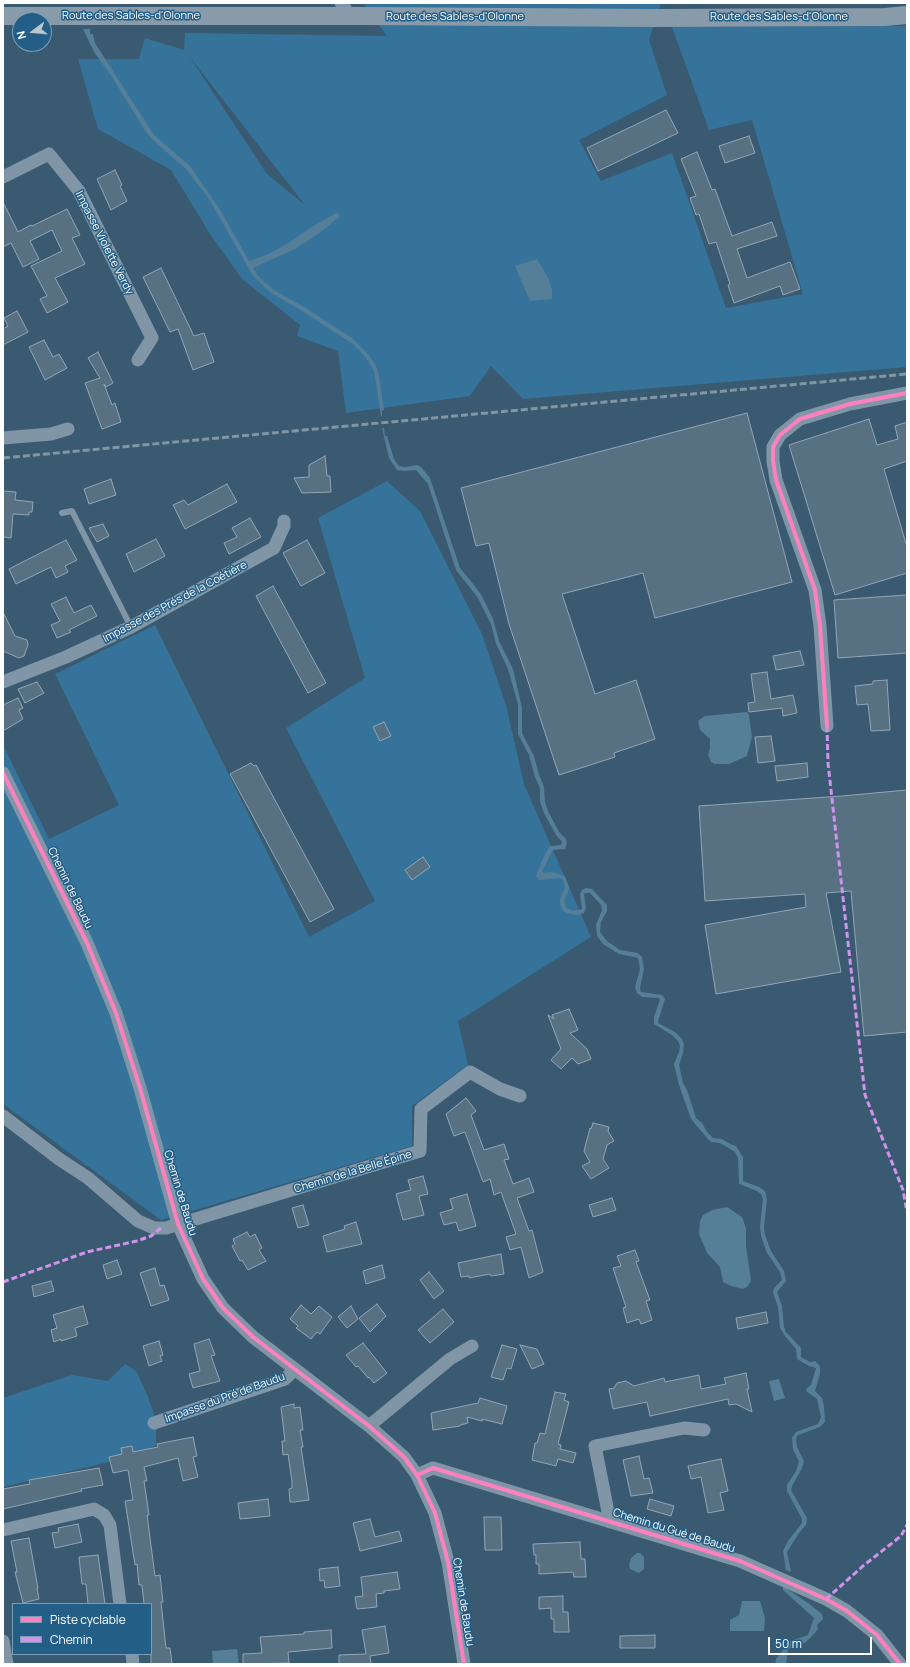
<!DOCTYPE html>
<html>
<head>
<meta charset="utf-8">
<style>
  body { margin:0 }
  #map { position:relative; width:910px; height:1667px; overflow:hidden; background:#395a70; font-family:Manrope,sans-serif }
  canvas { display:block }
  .frame { position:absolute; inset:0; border:4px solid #fff; pointer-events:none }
  .legend { position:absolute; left:12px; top:1603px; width:140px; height:52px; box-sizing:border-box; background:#235e86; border:1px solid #7b9eb6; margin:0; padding:5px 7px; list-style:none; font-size:12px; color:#fff }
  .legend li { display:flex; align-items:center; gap:8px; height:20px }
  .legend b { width:20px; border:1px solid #7b9eb6 }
  .north { position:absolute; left:12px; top:12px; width:40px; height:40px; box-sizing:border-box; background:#235e86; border:1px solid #7b9eb6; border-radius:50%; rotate:254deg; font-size:11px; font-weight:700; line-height:16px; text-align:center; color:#fff }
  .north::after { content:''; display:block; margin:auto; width:14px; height:18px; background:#bac5cd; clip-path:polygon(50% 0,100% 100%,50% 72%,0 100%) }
  .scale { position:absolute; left:768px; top:1637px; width:104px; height:18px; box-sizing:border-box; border:2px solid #fff; border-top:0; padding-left:5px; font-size:12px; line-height:14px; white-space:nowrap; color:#fff; -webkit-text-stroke:3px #235e86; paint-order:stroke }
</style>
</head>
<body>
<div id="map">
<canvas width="910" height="1667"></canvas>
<div class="frame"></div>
<ul class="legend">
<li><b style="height:5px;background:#ff80c0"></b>Piste cyclable</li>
<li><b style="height:5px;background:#d193ec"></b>Chemin</li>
</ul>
<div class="north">N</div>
<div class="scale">50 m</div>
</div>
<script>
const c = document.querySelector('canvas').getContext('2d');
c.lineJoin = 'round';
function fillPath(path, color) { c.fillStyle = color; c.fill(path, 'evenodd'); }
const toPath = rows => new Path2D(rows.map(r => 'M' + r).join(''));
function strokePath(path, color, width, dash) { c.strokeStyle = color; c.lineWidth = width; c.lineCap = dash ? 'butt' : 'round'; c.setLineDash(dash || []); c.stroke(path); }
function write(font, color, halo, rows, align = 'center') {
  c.font = font + ' Manrope,sans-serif'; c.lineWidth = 3; c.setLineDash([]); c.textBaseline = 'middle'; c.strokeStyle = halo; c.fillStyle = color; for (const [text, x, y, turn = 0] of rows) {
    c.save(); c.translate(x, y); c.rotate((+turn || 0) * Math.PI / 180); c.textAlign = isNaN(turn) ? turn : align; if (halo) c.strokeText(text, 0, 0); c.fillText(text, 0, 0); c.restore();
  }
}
const green = toPath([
  [363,3,661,3,649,40,667,95,579,140,601,181,672,153,726,308,803,294,752,120,709,130,672,27,907,26,907,367,523,399,491,366,470,396,346,413,338,351,297,336,300,325,242,279,210,234,171,170,98,129,78,59,139,59,145,38,184,50,185,33,387,36],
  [189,56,305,205,267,174],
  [387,481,420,511,482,634,506,705,524,784,591,937,458,1021,468,1065,412,1106,412,1146,161,1220,3,1104,3,745,49,839,119,805,55,674,155,625,309,937,375,901,286,728,365,678,318,518],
  [125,1364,136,1371,147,1394,156,1420,156,1445,143,1454,3,1487,3,1398,72,1375,108,1381]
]);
const water = toPath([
  [83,29,90,29,90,34,93,34,95,43,154,135,190,166,219,208,249,261,266,255,287,244,310,228,338,212,339,217,318,234,295,249,253,268,258,276,274,290,304,307,352,338,369,355,376,366,379,376,384,410,382,410,382,416,381,416,374,371,366,358,353,344,299,309,271,293,253,276,209,199,186,169,154,141,146,132,112,77,94,52],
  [537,259,549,279,552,290,552,299,530,301,515,266],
  [382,428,384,428,385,436,387,436,394,459,399,466,405,467,417,465,421,467,430,478,460,568,474,585,482,596,493,619,499,641,513,669,522,708,522,733,534,756,539,775,544,787,545,802,548,811,559,832,566,839,567,843,565,849,553,850,542,871,544,873,552,872,565,876,569,887,568,892,564,901,566,908,573,911,582,909,580,894,582,890,586,888,592,889,607,905,607,911,601,922,600,932,607,941,620,950,638,953,642,957,644,969,640,988,641,992,662,995,665,999,659,1018,658,1023,675,1032,682,1039,684,1045,683,1053,679,1065,683,1083,687,1090,696,1118,702,1123,707,1132,713,1138,722,1139,730,1144,736,1146,743,1157,743,1181,759,1187,765,1191,767,1199,764,1226,765,1235,771,1251,784,1271,786,1281,777,1292,782,1306,784,1327,786,1332,801,1348,801,1357,810,1362,815,1361,820,1366,820,1374,815,1391,822,1398,824,1406,825,1422,820,1427,798,1435,796,1439,797,1447,802,1457,804,1462,801,1470,792,1486,791,1490,807,1518,806,1525,799,1533,787,1552,791,1572,786,1570,783,1551,788,1541,802,1523,802,1519,787,1491,787,1485,796,1471,799,1462,793,1449,792,1438,796,1432,818,1424,821,1417,817,1399,806,1391,807,1388,811,1385,816,1368,809,1366,797,1359,796,1349,785,1336,780,1328,778,1307,773,1293,774,1288,782,1280,780,1272,767,1253,761,1236,760,1226,763,1199,761,1194,757,1191,739,1184,738,1158,735,1152,720,1143,711,1142,707,1138,691,1119,679,1085,674,1064,679,1052,680,1046,678,1041,672,1035,654,1024,654,1017,660,1000,659,998,642,997,637,993,635,987,640,969,638,958,619,954,603,944,597,936,596,925,602,910,601,905,590,893,586,893,584,894,586,908,584,913,577,915,567,913,563,911,560,905,560,900,565,887,562,879,558,878,539,880,536,876,543,858,550,846,561,845,562,842,556,835,544,813,540,802,540,788,535,777,529,755,518,734,518,704,508,669,496,644,491,624,478,598,456,570,428,484,416,470,405,471,397,470,389,458],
  [747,712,749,715,752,737,747,756,729,764,714,764,711,762,708,755,710,748,710,739,700,730,698,721,705,716],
  [727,1207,742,1217,746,1228,746,1246,751,1281,747,1287,743,1289,731,1286,723,1282,720,1267,707,1253,699,1234,700,1221,703,1215,712,1210],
  [779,1379,785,1398,774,1401,769,1381],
  [637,1553,640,1553,644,1557,644,1569,639,1573,630,1569,629,1565,631,1558],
  [783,1586,808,1603,822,1614,823,1619,817,1625,818,1629,814,1634,806,1642,788,1649,786,1664,775,1664,776,1659,790,1641,808,1635,814,1618,783,1590],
  [742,1601,760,1601,765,1618,764,1631,730,1631,730,1620,739,1615],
  [237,1649,239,1664,213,1664,212,1651]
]);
const building = toPath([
  [666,110,678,133,598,171,587,148,666,110],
  [749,136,755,153,725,163,719,146,749,136],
  [697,152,712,190,715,189,732,236,772,222,777,236,737,249,747,278,790,262,800,289,783,295,780,286,734,303,728,285,730,284,716,242,709,244,699,214,696,215,690,198,696,196,681,159,697,152],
  [115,170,122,185,120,186,127,201,111,210,97,179,115,170],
  [3,202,18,232,31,225,32,226,67,209,80,235,72,238,85,264,55,278,68,302,47,313,40,299,47,296,31,266,62,251,52,230,30,241,39,259,23,267,11,243,3,247,3,202],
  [161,268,194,336,204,333,214,362,193,370,178,329,170,332,143,277,161,268],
  [17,311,28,332,3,345,3,329,8,326,4,318,17,311],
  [44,340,53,357,59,354,67,368,45,380,29,347,44,340],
  [98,352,113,383,106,387,104,384,112,405,115,403,121,422,102,429,85,383,100,378,88,358,98,352],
  [747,413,792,582,655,618,643,573,562,594,595,694,636,680,655,739,614,753,615,757,559,775,509,624,489,543,476,546,461,488,747,413],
  [869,419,877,445,898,439,895,426,907,422,907,461,884,469,907,547,907,573,835,595,789,445,869,419],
  [325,456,327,476,330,476,331,492,302,493,294,478,309,477,309,465,325,456],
  [111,479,116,495,89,504,84,489,111,479],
  [227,484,237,502,185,529,173,505,184,500,188,505,227,484],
  [3,491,16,492,15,500,33,502,32,512,29,512,29,515,13,514,11,538,3,537,3,491],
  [250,518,261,537,229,554,224,543,237,537,232,528,250,518],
  [103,524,109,536,97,542,89,528,103,524],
  [156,539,165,556,134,572,126,554,156,539],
  [66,540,77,560,65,566,68,572,56,578,51,567,16,584,9,569,66,540],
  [307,540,325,573,301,586,283,553,307,540],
  [273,586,326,683,308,693,256,596,273,586],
  [907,595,907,653,838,658,834,600,907,595],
  [66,597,74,613,91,605,97,616,69,630,71,632,57,638,51,625,60,621,51,604,66,597],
  [3,612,15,636,27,640,28,645,24,656,19,658,3,651,3,612],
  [800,651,804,665,776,670,773,656,800,651],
  [767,672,771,699,793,695,797,713,783,716,782,708,749,712,748,703,755,702,751,674,767,672],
  [887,680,890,730,871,731,868,704,857,705,855,686,873,684,873,681,887,680],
  [37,682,44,693,25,703,18,689,37,682],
  [18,698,23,708,19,710,23,719,3,731,3,705,18,698],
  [384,722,391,736,380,741,373,727,384,722],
  [771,736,775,761,758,763,755,737,771,736],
  [251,763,254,766,256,765,334,909,310,922,230,774,251,763],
  [807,763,808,777,777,781,775,766,807,763],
  [907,790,907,1032,864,1036,851,891,826,893,841,972,716,994,705,925,806,907,805,894,705,901,699,806,842,796,907,790],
  [423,857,430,867,412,880,405,870,423,857],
  [569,1009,578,1030,570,1033,587,1049,591,1059,578,1064,572,1058,561,1069,551,1060,561,1049,548,1015,554,1019,552,1015,569,1009],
  [466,1098,476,1111,471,1115,484,1150,504,1144,509,1159,504,1160,513,1184,529,1178,534,1192,517,1198,529,1231,532,1230,543,1272,529,1278,521,1247,510,1250,506,1237,516,1234,501,1192,494,1195,490,1179,483,1182,465,1132,454,1136,446,1114,466,1098],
  [593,1123,609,1127,608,1131,614,1141,607,1145,603,1159,609,1168,591,1179,582,1166,590,1162,584,1151,590,1128,591,1129,593,1123],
  [423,1176,428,1194,419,1196,424,1215,403,1220,396,1194,411,1190,408,1180,423,1176],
  [467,1194,476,1226,459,1231,456,1222,444,1225,440,1213,453,1209,450,1199,467,1194],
  [612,1198,616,1210,593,1217,589,1205,612,1198],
  [303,1205,309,1225,298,1228,292,1208,303,1205],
  [356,1222,362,1244,327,1252,323,1236,345,1229,344,1226,356,1222],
  [247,1232,250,1237,255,1234,262,1248,259,1250,266,1261,248,1270,242,1260,240,1261,232,1246,235,1244,233,1239,247,1232],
  [635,1250,639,1261,636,1262,650,1300,646,1301,652,1320,641,1324,639,1319,627,1323,623,1308,626,1307,613,1268,621,1266,617,1256,635,1250],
  [501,1254,504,1274,491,1276,490,1274,469,1278,469,1276,461,1277,458,1263,501,1254],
  [117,1260,122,1274,107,1279,103,1265,117,1260],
  [382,1265,385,1278,366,1284,363,1271,382,1265],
  [155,1268,160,1286,164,1285,169,1300,151,1306,140,1273,155,1268],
  [429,1272,444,1291,434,1299,420,1280,429,1272],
  [51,1281,54,1291,34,1297,32,1286,51,1281],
  [377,1304,386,1316,370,1332,359,1318,377,1304],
  [301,1305,311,1314,319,1306,332,1317,320,1334,317,1332,311,1339,296,1328,298,1326,290,1319,301,1305],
  [83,1306,88,1324,75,1328,77,1336,61,1341,61,1339,54,1342,51,1330,57,1328,53,1315,83,1306],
  [351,1306,358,1319,347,1328,338,1317,351,1306],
  [443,1309,454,1322,430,1343,418,1330,443,1309],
  [766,1312,768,1323,738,1329,736,1318,766,1312],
  [209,1339,215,1355,211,1356,220,1381,193,1388,189,1374,200,1371,194,1344,209,1339],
  [159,1341,163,1355,160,1356,162,1361,149,1366,143,1346,159,1341],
  [363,1343,387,1373,374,1383,369,1377,368,1378,358,1366,356,1367,346,1355,363,1343],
  [502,1345,517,1349,511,1369,507,1368,503,1380,491,1377,502,1345],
  [520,1345,537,1349,544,1364,532,1369,520,1345],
  [746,1373,749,1389,747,1389,752,1412,736,1404,729,1405,728,1399,650,1416,647,1402,613,1409,609,1389,614,1388,617,1383,626,1381,634,1386,664,1378,665,1382,699,1375,701,1389,726,1384,724,1378,746,1373],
  [555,1392,566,1394,564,1400,569,1402,558,1444,561,1445,560,1449,576,1453,573,1463,558,1459,556,1466,532,1460,535,1443,537,1443,540,1433,545,1434,555,1392],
  [480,1398,507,1406,502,1424,482,1419,482,1421,467,1417,468,1423,460,1425,460,1426,433,1430,431,1413,478,1403,480,1398],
  [294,1404,294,1408,300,1407,303,1430,300,1430,303,1447,301,1447,309,1500,294,1502,290,1502,289,1489,292,1488,292,1482,288,1454,283,1455,282,1441,285,1441,281,1407,294,1404],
  [193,1437,197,1456,193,1457,198,1477,183,1481,178,1458,144,1467,147,1481,144,1481,149,1515,147,1515,155,1576,160,1575,163,1602,161,1602,166,1648,170,1648,172,1664,151,1664,151,1604,144,1604,142,1585,139,1585,137,1564,135,1565,125,1501,133,1500,128,1470,113,1473,109,1457,122,1454,121,1448,132,1446,133,1452,158,1447,157,1444,193,1437],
  [639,1456,644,1479,649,1478,653,1493,631,1496,623,1460,639,1456],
  [721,1459,728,1491,720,1493,724,1510,708,1513,701,1477,691,1479,688,1466,721,1459],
  [99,1468,103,1485,81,1489,82,1491,3,1509,3,1489,30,1484,29,1480,99,1468],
  [268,1499,270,1516,240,1519,238,1503,268,1499],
  [650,1499,674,1506,671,1516,647,1509,650,1499],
  [484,1517,501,1517,502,1550,485,1550,484,1517],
  [370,1519,375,1537,399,1531,402,1541,360,1551,353,1523,370,1519],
  [78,1524,82,1542,55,1548,52,1533,59,1532,58,1528,78,1524],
  [29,1538,38,1588,37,1588,39,1599,23,1603,15,1572,17,1572,11,1541,29,1538],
  [580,1542,581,1559,585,1559,586,1577,574,1577,573,1572,539,1574,539,1564,536,1564,536,1555,534,1555,533,1544,580,1542],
  [98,1555,105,1604,88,1604,86,1584,82,1584,79,1557,98,1555],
  [338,1567,340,1586,325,1588,324,1580,320,1581,319,1569,338,1567],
  [397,1572,400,1589,384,1591,384,1593,376,1594,377,1607,357,1609,355,1597,363,1596,361,1577,397,1572],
  [563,1596,563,1612,568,1612,569,1632,554,1632,554,1619,551,1619,551,1608,539,1609,539,1597,563,1596],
  [385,1626,389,1653,370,1656,371,1664,339,1664,339,1655,366,1654,362,1630,385,1626],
  [331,1630,332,1648,288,1652,289,1663,243,1664,243,1654,262,1653,260,1637,304,1634,304,1632,331,1630],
  [655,1635,655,1648,620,1648,620,1636,655,1635]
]);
const service = toPath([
  [62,513,72,511,131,627]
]);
const minor = toPath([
  [341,3,345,8,346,16],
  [3,177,49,154,79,191,152,338,138,360],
  [3,438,51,434,68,429],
  [3,682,66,657,131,627,274,548,284,526,284,521],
  [827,726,820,626,815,590,776,480,773,461,773,447,780,435,800,419,850,404,907,393],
  [3,773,87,943,116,1013,140,1088,178,1224,203,1279,223,1308,253,1337,369,1426,404,1457,417,1475,435,1513,448,1562,464,1664],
  [3,1116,59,1159,88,1178,138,1221,154,1228,166,1228,420,1151,421,1109,470,1072,500,1089,520,1096],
  [154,1423,285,1379,294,1370],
  [369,1426,450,1359,472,1346],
  [417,1475,433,1468,740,1561,826,1599,847,1611,877,1635,900,1664],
  [610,1522,595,1446,684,1428,704,1430],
  [3,1530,94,1509,104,1515,110,1525,120,1604],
  [3,1641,7,1664],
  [132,1654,133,1664]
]);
const secondary = toPath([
  [3,16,368,16,654,18,885,17,907,15]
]);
const rail = toPath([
  [3,458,907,374]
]);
const quiet = toPath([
  [827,726,828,763,865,1095,903,1190,907,1212],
  [3,1282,87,1252,137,1241,151,1236,161,1228],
  [826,1599,863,1566,901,1536,907,1525]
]);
const cycleway = toPath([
  [827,726,820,626,815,590,776,480,773,461,773,447,780,435,800,419,850,404,907,393],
  [3,773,87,943,116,1013,140,1088,178,1224,203,1279,223,1308,253,1337,369,1426,404,1457,417,1475,435,1513,448,1562,464,1664],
  [417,1475,433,1468,740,1561,826,1599,847,1611,877,1635,900,1664]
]);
const streetNames = [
  ["Route des Sables-d'Olonne",131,16],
  ["Route des Sables-d'Olonne",455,17],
  ["Route des Sables-d'Olonne",779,17],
  ["Impasse Violette Verdy",104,243,63],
  ["Impasse des Prés de la Coétière",175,602,-28],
  ["Chemin de Baudu",70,888,64],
  ["Chemin de la Belle Épine",353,1172,-17],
  ["Chemin de Baudu",180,1193,73],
  ["Impasse du Pré de Baudu",225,1398,-20],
  ["Chemin du Gué de Baudu",674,1531,17],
  ["Chemin de Baudu",463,1602,81]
];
fillPath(green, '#35739b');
fillPath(water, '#557e98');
fillPath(building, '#577182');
strokePath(building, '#93a6b4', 1);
strokePath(service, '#8096a6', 6);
strokePath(minor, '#8096a6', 13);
strokePath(secondary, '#879baa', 18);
strokePath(rail, '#8096a4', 3, [7, 3]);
strokePath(quiet, '#d193ec', 3, [6, 3]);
strokePath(cycleway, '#ff80c0', 4);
write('11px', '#fff', '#235e86', streetNames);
</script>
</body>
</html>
